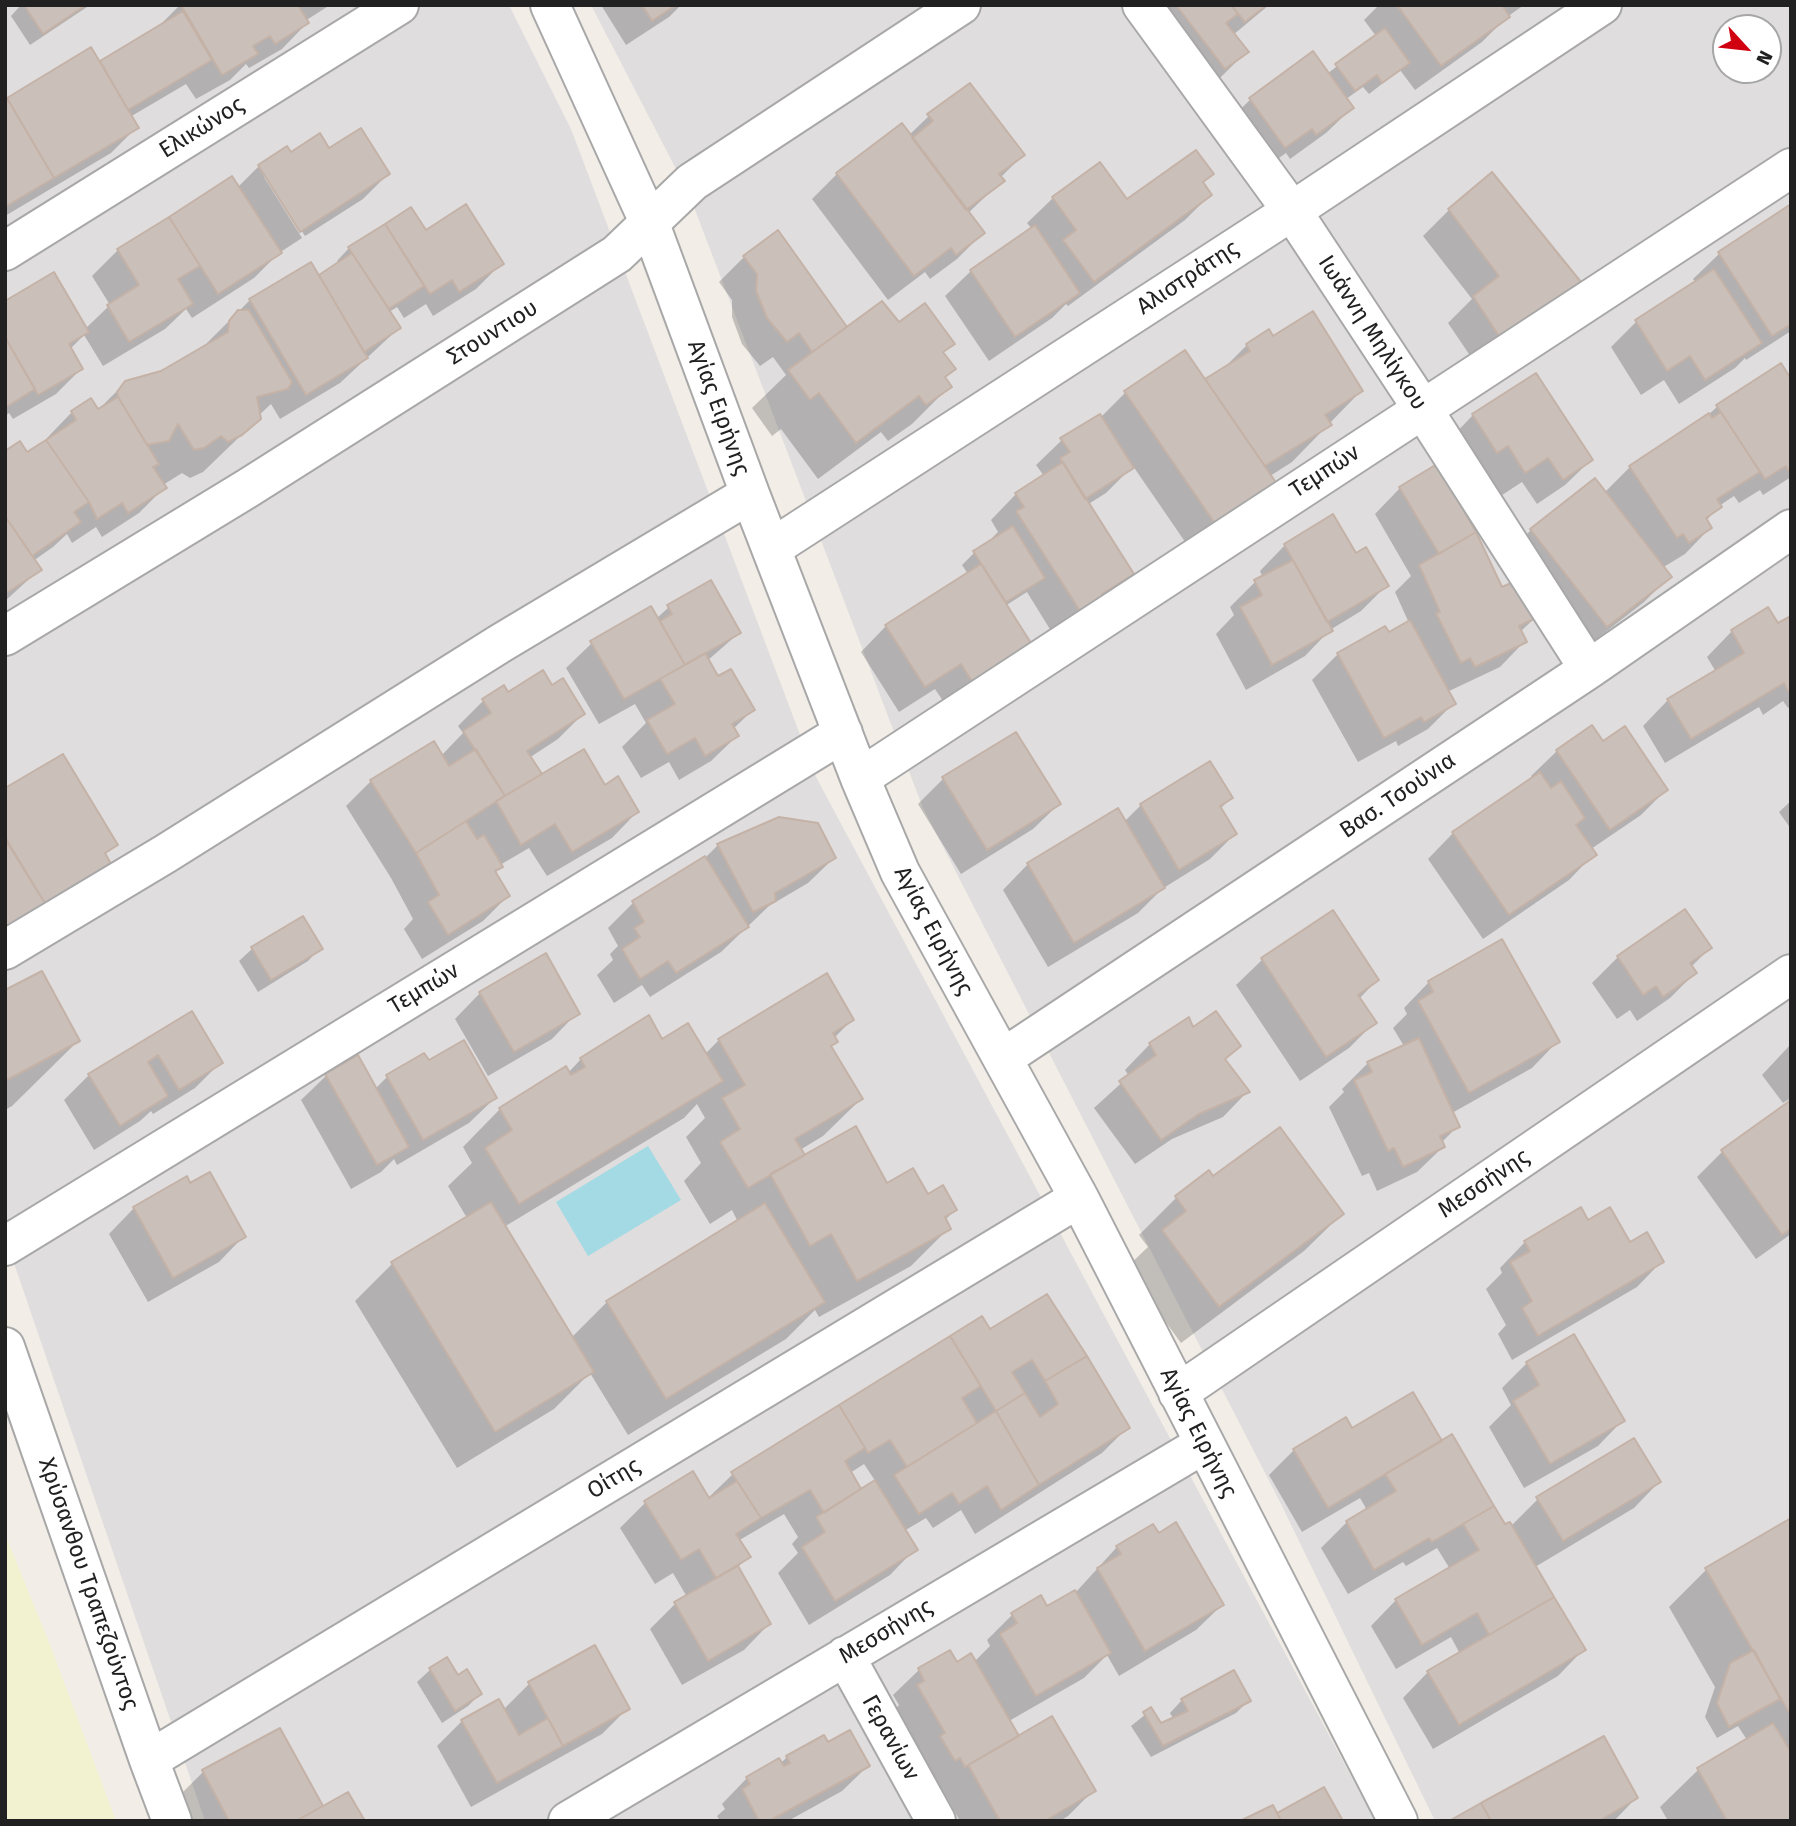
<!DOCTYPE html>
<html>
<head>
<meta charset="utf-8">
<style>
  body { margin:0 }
  #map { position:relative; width:1796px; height:1826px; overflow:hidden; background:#f2ede6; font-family:"Fira Sans",sans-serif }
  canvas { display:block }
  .frame { position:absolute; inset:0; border:7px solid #212121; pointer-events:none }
  .north { position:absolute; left:1712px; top:14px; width:70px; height:70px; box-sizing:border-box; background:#fff; border:2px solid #a6a6a6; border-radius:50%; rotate:117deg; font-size:19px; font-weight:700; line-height:28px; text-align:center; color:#212121 }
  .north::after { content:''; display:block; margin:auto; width:24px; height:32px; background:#d10011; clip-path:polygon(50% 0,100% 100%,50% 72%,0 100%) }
</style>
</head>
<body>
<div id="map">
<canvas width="1796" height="1826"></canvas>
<div class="frame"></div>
<div class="north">N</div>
</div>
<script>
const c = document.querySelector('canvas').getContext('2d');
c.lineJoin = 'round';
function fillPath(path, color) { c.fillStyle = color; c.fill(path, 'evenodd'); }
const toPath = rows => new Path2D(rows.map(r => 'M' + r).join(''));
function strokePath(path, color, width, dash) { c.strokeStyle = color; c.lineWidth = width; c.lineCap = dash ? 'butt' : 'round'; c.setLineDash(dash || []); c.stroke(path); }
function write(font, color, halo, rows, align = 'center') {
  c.font = font + ' "Fira Sans",sans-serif'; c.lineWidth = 6; c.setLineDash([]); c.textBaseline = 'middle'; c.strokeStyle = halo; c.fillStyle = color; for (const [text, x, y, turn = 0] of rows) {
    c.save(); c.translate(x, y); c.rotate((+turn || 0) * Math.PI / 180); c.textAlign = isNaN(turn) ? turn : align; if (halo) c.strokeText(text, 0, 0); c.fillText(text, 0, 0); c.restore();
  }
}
const residential = toPath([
  [5,5,509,5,571,129,816,777,1375,1821,205,1821,5,1237],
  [591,5,1791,5,1791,1821,1435,1821,1279,1500,923,808,689,194],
  [1726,28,1768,28,1768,70,1726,70]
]);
const farmland = toPath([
  [5,1534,50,1645,116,1821,5,1821]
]);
const water = toPath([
  [648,1146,681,1200,588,1256,556,1202]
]);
const shadow = toPath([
  [21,5,90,5,30,45,11,16],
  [180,5,330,5,305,21,307,23,282,49,249,68,246,64,230,80,196,99,186,84,130,117,137,127,111,153,5,216,5,102,91,49,99,64,154,31],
  [601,5,681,5,669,17,626,45],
  [1156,5,1269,5,1233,35,1246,52,1221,77,1198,94],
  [1379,5,1524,5,1507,17,1482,42,1415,90,1400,70,1369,94,1363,87,1346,99,1352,108,1326,133,1290,159,1286,153,1259,172,1224,125,1250,100,1313,54,1327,74,1376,36,1364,20],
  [929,116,1023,155,1000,178,1002,181,967,214,983,233,957,259,930,279,925,272,888,300,812,199,837,174,908,136],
  [328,151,388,174,363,199,305,236,266,175,264,177,302,238,279,253,254,278,192,318,186,309,165,329,103,366,84,335,70,349,81,369,56,394,13,419,9,413,5,416,5,303,85,329,110,305,92,276,118,250,232,178,238,187,259,166,291,154],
  [1099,165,1126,202,1212,174,1202,184,1210,195,1185,220,1068,306,1066,304,1052,318,989,361,945,296,971,271,1032,229,1027,223,1053,198],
  [1492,175,1578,281,1553,307,1473,360,1448,323,1472,299,1423,236,1449,210],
  [1791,206,1791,331,1746,360,1745,358,1735,368,1679,404,1664,380,1641,395,1611,347,1636,322,1696,283,1693,279,1719,254],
  [411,210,425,232,501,264,476,289,433,316,426,304,404,318,397,307,389,312,399,328,340,383,280,419,271,404,258,416,259,418,203,472,190,478,182,473,163,485,164,488,139,513,102,537,96,527,72,543,67,534,53,547,33,561,39,570,5,601,5,453,27,454,48,440,47,438,72,412,97,411,126,382,162,372,201,349,250,300,318,278,339,264,337,261,349,248],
  [744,257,847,329,899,325,952,344,942,354,954,368,944,379,949,387,912,424,888,441,881,432,818,479,781,429,772,436,752,408,786,375,773,357,760,366,742,344,732,317,732,300,719,282],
  [1273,339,1361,391,1292,462,1270,476,1190,549,1133,466,1106,493,1087,505,1132,574,1107,599,1056,639,1027,592,1005,606,1033,651,951,713,935,689,899,712,861,652,886,626,968,574,962,565,974,553,994,540,992,538,998,532,991,520,1016,494,1044,476,1036,465,1062,440,1100,418,1126,392,1205,381,1221,371,1247,345],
  [1791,381,1791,477,1763,495,1760,490,1739,503,1734,496,1719,506,1706,521,1710,528,1685,554,1662,568,1669,577,1644,602,1581,651,1506,555,1531,530,1604,493,1630,467,1707,416,1718,406],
  [1473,415,1591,460,1565,485,1537,504,1522,482,1499,497,1448,441],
  [1400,488,1501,589,1536,617,1520,632,1525,641,1500,667,1447,692,1454,703,1428,729,1398,746,1396,741,1358,762,1312,680,1338,654,1385,628,1389,634,1409,623,1395,592,1411,576,1375,514],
  [1285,545,1355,555,1386,586,1361,611,1330,630,1305,656,1246,690,1216,634,1234,615,1230,607,1255,582,1263,578,1260,571],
  [669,607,739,633,707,661,717,678,753,710,733,729,737,736,711,761,679,780,669,762,641,778,622,747,646,723,635,704,599,724,566,668,592,643,656,619],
  [1791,618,1791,706,1788,708,1783,701,1763,715,1759,707,1665,763,1643,726,1668,700,1716,672,1707,657,1732,631,1777,626],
  [552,687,583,714,558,739,529,758,541,777,604,787,637,812,612,838,547,876,529,848,500,865,495,873,508,896,483,921,422,959,404,929,413,919,391,878,346,806,371,781,441,756,463,733,458,726,483,701],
  [1603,743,1666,790,1641,815,1591,849,1594,854,1569,880,1483,939,1428,859,1453,833,1533,779,1531,776,1557,751],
  [1210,763,1231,798,1220,809,1235,834,1210,859,1162,889,1138,913,1048,967,1003,890,1028,864,1124,822,1141,805],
  [943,779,1059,804,1033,829,961,874,918,804],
  [5,791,116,845,5,938],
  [1791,801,1791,829,1779,812],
  [779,819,834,858,808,883,769,906,721,952,650,997,642,985,614,1003,597,975,613,960,610,954,618,946,608,928,633,903,704,859,718,845],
  [1333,912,1377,980,1359,999,1374,1023,1349,1048,1300,1081,1236,985,1262,960],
  [1685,912,1710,948,1691,967,1695,973,1670,998,1637,1021,1630,1010,1617,1019,1592,983,1618,957],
  [302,918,320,948,308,961,258,992,239,961,252,949],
  [1429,982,1557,1042,1532,1068,1452,1113,1458,1126,1441,1143,1443,1147,1417,1172,1377,1191,1369,1173,1362,1176,1329,1107,1344,1092,1342,1089,1368,1063,1404,1046,1393,1028,1407,1014,1404,1008],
  [5,992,78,1041,12,1106,5,1110],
  [480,993,577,1013,552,1039,488,1076,455,1019],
  [191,1013,220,1063,195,1088,153,1114,151,1111,140,1121,94,1150,64,1100,89,1075],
  [852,1020,834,1038,836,1042,830,1048,861,1099,823,1136,800,1150,804,1157,927,1197,955,1210,945,1220,949,1228,911,1266,819,1317,815,1310,786,1339,628,1435,590,1373,554,1409,457,1468,355,1301,393,1263,467,1218,448,1186,472,1163,463,1147,500,1109,568,1073,581,1059,662,1041,705,1054,719,1040],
  [697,1104,705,1118,686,1137,701,1163,684,1181,710,1224,732,1210,738,1222,607,1302,571,1338,504,1227,684,1118],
  [1192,1030,1238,1046,1224,1060,1248,1091,1223,1117,1172,1139,1135,1164,1094,1108,1129,1076,1125,1070,1150,1044],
  [1791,1044,1791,1098,1783,1103,1762,1075],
  [428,1063,495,1098,469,1123,397,1165,394,1159,381,1172,351,1189,301,1100,327,1075,375,1089,387,1077],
  [1791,1102,1791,1234,1756,1259,1697,1177,1723,1151],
  [1213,1179,1342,1214,1304,1251,1181,1343,1126,1268,1148,1247,1139,1235,1176,1198],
  [190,1185,244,1236,219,1262,148,1302,109,1234,134,1208],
  [1587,1223,1662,1261,1637,1287,1512,1360,1498,1334,1506,1325,1486,1289,1502,1273,1500,1268,1525,1242],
  [1046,1296,1128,1427,1102,1453,975,1534,961,1510,933,1528,926,1518,904,1531,915,1549,890,1575,809,1625,778,1573,798,1553,792,1544,798,1537,784,1514,738,1541,748,1557,737,1568,769,1624,744,1650,682,1685,650,1629,675,1604,687,1597,673,1573,655,1584,620,1528,645,1503,693,1473,708,1498,733,1474,990,1331],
  [864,1464,876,1482,861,1491,850,1473],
  [1527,1363,1623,1420,1598,1446,1524,1488,1489,1427,1511,1405,1502,1388],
  [1352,1430,1441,1444,1452,1437,1504,1527,1511,1526,1538,1499,1659,1482,1634,1508,1535,1567,1583,1650,1558,1676,1433,1749,1403,1698,1428,1672,1460,1654,1451,1637,1396,1669,1371,1626,1396,1600,1450,1569,1437,1548,1406,1566,1403,1562,1348,1594,1321,1548,1347,1522,1367,1510,1360,1498,1302,1532,1269,1475,1294,1450],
  [1791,1520,1791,1821,1668,1821,1660,1807,1698,1770,1747,1740,1738,1726,1717,1738,1705,1717,1715,1687,1669,1607,1706,1570],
  [1117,1547,1222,1605,1196,1630,1119,1676,1107,1655,1084,1678,1009,1721,1019,1738,1093,1791,1068,1816,1060,1821,960,1821,942,1789,939,1791,893,1712,899,1705,893,1695,919,1670,949,1653,956,1664,974,1662,990,1646,987,1640,1012,1615,1046,1608,1076,1592],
  [447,1660,458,1677,480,1694,468,1706,442,1723,417,1682,430,1670],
  [529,1684,628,1708,602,1734,471,1807,437,1746,462,1721,503,1710],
  [1182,1700,1249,1700,1236,1713,1151,1757,1131,1726,1151,1710,1160,1725,1174,1720,1170,1713],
  [280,1730,322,1808,363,1821,190,1821,178,1797,203,1772],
  [823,1738,827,1744,868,1766,842,1791,788,1821,720,1821,717,1816,725,1809,722,1804,747,1778,780,1764,787,1757],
  [1636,1798,1614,1821,1453,1821]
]);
const building = toPath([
  [24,5,86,5,43,34,24,5],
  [181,5,298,5,309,23,275,44,270,36,253,46,258,54,222,75,181,5],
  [642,5,676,5,652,21,642,5],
  [1176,5,1231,5,1238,14,1226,23,1249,52,1225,69,1176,5],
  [1231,5,1267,5,1245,22,1231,5],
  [1397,5,1502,5,1510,17,1441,66,1397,5],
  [183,11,212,60,128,110,100,61,183,11],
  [1385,28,1410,63,1382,83,1377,75,1355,91,1335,64,1385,28],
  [91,47,139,128,54,178,7,98,91,47],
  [1313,51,1354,108,1316,135,1312,129,1285,148,1249,98,1313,51],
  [970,83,1025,155,999,174,1005,181,966,210,912,138,933,121,927,114,970,83],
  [8,100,54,178,5,207,5,102,8,100],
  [902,123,985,233,956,255,951,248,914,276,836,173,902,123],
  [361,128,390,174,300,232,258,165,287,146,291,152,320,133,329,148,361,128],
  [1196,150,1214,174,1203,182,1212,195,1094,282,1063,240,1076,230,1052,197,1100,162,1127,199,1196,150],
  [1492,172,1581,282,1499,336,1473,296,1499,276,1448,209,1492,172],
  [232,176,282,253,218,294,169,217,232,176],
  [466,204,504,264,459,292,452,280,430,294,385,224,411,207,426,230,466,204],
  [1791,204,1791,324,1772,336,1718,252,1791,204],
  [169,217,200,266,178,279,193,304,129,342,107,305,139,285,117,249,169,217],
  [385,224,424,286,389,309,348,247,385,224],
  [1035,225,1080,293,1015,337,970,270,1035,225],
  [778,230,847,327,812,352,799,333,787,342,767,318,756,291,757,274,743,256,778,230],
  [352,253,401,328,364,352,319,275,352,253],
  [311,262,368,358,306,395,249,299,311,262],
  [1714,269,1762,343,1705,380,1690,356,1667,371,1635,320,1714,269],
  [54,272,89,332,69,344,83,369,38,395,5,337,5,301,54,272],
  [882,301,899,322,925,303,955,344,943,352,956,369,945,377,952,387,926,405,919,396,856,443,819,393,810,400,788,370,882,301],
  [238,310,249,310,292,382,288,389,257,397,261,419,242,435,228,442,221,436,204,448,194,450,178,424,169,441,147,445,118,397,117,392,125,381,161,371,228,332,229,321,238,310],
  [1313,311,1363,391,1325,415,1332,425,1265,466,1205,379,1250,351,1246,344,1269,329,1273,336,1313,311],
  [5,337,35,389,5,408,5,337],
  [1185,350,1277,484,1216,525,1124,391,1185,350],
  [1781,363,1791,379,1791,470,1789,471,1786,466,1765,479,1716,405,1781,363],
  [1536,373,1593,460,1563,480,1548,458,1525,473,1508,446,1497,453,1472,414,1536,373],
  [118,397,159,464,153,467,167,488,128,513,122,503,97,519,89,502,46,440,76,420,71,411,91,398,98,409,118,397],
  [1721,412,1760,472,1717,499,1722,507,1706,518,1712,528,1689,543,1683,534,1677,538,1629,466,1709,413,1712,418,1721,412],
  [1100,414,1134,468,1085,499,1060,458,1070,452,1060,438,1100,414],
  [46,440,89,502,74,512,81,522,32,556,5,516,5,451,20,441,27,452,46,440],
  [1063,462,1134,574,1102,594,1106,600,1082,614,1016,511,1024,507,1015,493,1063,462],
  [1437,464,1476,532,1439,554,1399,487,1437,464],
  [1595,478,1672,577,1607,627,1530,529,1595,478],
  [1333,514,1356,553,1366,547,1389,586,1327,622,1284,544,1333,514],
  [5,516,42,570,5,594,5,516],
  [1013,526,1045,578,1006,602,973,551,1013,526],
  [1476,532,1502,587,1520,579,1538,617,1519,626,1527,642,1475,667,1470,658,1461,663,1436,613,1440,612,1419,565,1476,532],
  [1293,560,1333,631,1272,665,1240,607,1262,595,1254,580,1293,560],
  [981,564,1036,651,977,689,961,664,925,687,885,625,981,564],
  [711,580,741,633,685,665,660,621,672,614,667,605,711,580],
  [651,606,685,665,624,699,590,641,651,606],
  [1768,607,1778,623,1791,616,1791,689,1788,691,1784,683,1691,739,1667,699,1744,653,1731,630,1768,607],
  [1410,620,1456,704,1424,722,1421,717,1384,738,1337,653,1385,626,1389,632,1410,620],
  [705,653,718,676,731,669,755,710,732,724,739,736,705,756,695,738,667,754,647,720,675,704,660,679,705,653],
  [543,670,552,685,563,678,585,714,527,751,542,774,505,796,463,731,491,713,482,699,504,685,508,692,543,670],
  [1592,725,1603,741,1625,726,1668,790,1610,830,1556,750,1592,725],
  [1016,732,1061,804,987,850,942,777,1016,732],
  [434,741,449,766,476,749,505,796,416,853,370,780,434,741],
  [584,749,605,785,618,776,639,812,572,852,555,824,521,845,496,801,584,749],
  [63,754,118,845,105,853,112,866,46,905,5,837,5,788,63,754],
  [1210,761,1233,798,1220,806,1237,834,1179,870,1140,804,1210,761],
  [1540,772,1551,788,1561,781,1585,818,1576,825,1597,855,1509,915,1452,832,1540,772],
  [1118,808,1165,888,1074,943,1027,863,1118,808],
  [779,817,818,823,836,858,775,893,776,901,753,912,717,844,779,817],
  [466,821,477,839,484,835,503,867,495,871,510,896,448,935,428,902,439,895,416,853,466,821],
  [5,839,46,905,5,929,5,839],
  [705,856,749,927,676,973,668,961,640,979,622,949,640,937,634,928,644,922,632,901,705,856],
  [1685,909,1712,948,1690,963,1697,973,1663,997,1656,986,1643,995,1617,956,1685,909],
  [1333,910,1379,980,1358,995,1377,1023,1326,1057,1261,958,1333,910],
  [303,916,323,949,271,980,251,947,303,916],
  [1502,939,1560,1042,1469,1093,1418,1001,1433,992,1428,981,1502,939],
  [546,953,580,1014,514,1052,479,992,546,953],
  [42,971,80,1041,5,1081,5,990,42,971],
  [827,973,854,1020,833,1033,838,1042,831,1046,863,1099,795,1139,805,1155,748,1188,720,1142,740,1129,722,1098,745,1085,718,1039,827,973],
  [192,1011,223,1063,179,1090,158,1055,148,1062,168,1096,120,1126,88,1074,192,1011],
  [1216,1011,1241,1046,1225,1059,1250,1092,1199,1114,1161,1140,1119,1081,1156,1055,1149,1043,1189,1017,1193,1027,1216,1011],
  [649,1015,662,1039,688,1023,723,1081,519,1204,485,1148,512,1130,499,1108,566,1066,571,1075,585,1067,580,1058,649,1015],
  [1419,1038,1460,1127,1440,1136,1445,1147,1403,1167,1394,1148,1388,1151,1354,1080,1372,1072,1367,1062,1419,1038],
  [464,1040,497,1098,423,1140,386,1075,424,1053,429,1060,464,1040],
  [358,1055,409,1147,377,1165,325,1074,358,1055],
  [1791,1100,1791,1229,1782,1235,1721,1150,1791,1100],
  [856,1126,887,1183,913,1168,928,1194,943,1185,957,1210,945,1217,951,1229,857,1281,831,1234,810,1246,770,1174,856,1126],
  [1280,1127,1344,1214,1219,1307,1162,1230,1186,1211,1175,1196,1209,1170,1213,1176,1280,1127],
  [210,1172,246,1237,173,1278,133,1207,187,1176,190,1183,210,1172],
  [491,1202,594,1372,495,1432,391,1262,491,1202],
  [765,1203,825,1302,666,1399,606,1301,765,1203],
  [1581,1207,1588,1220,1610,1207,1630,1242,1647,1232,1664,1262,1538,1336,1522,1308,1532,1301,1510,1262,1530,1251,1524,1241,1581,1207],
  [1047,1294,1087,1356,1045,1381,1032,1360,1012,1372,1025,1393,996,1411,950,1336,982,1316,990,1329,1047,1294],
  [1574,1334,1625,1421,1550,1464,1513,1401,1539,1385,1526,1362,1574,1334],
  [950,1336,981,1386,962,1398,977,1423,907,1467,890,1440,868,1453,839,1405,950,1336],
  [1087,1356,1130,1428,1039,1485,996,1411,1025,1393,1040,1417,1058,1404,1045,1381,1087,1356],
  [1413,1392,1442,1441,1328,1508,1293,1449,1346,1417,1352,1428,1413,1392],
  [839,1405,865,1448,845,1461,861,1489,824,1513,810,1490,761,1518,731,1472,839,1405],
  [996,1411,1039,1485,1001,1510,987,1486,959,1504,952,1493,919,1514,894,1475,996,1411],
  [1452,1434,1494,1506,1432,1542,1429,1538,1374,1570,1346,1521,1396,1491,1385,1474,1452,1434],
  [1634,1438,1661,1482,1563,1541,1536,1497,1634,1438],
  [693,1471,709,1498,737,1481,761,1518,736,1534,751,1557,716,1578,699,1549,681,1560,644,1501,693,1471],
  [875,1480,918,1550,835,1601,802,1547,825,1532,816,1517,875,1480],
  [1494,1506,1505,1524,1510,1522,1554,1597,1489,1635,1477,1613,1422,1645,1395,1599,1479,1550,1463,1524,1494,1506],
  [1791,1518,1791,1716,1705,1568,1791,1518],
  [1176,1522,1224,1605,1145,1651,1097,1568,1121,1554,1116,1546,1153,1524,1159,1533,1176,1522],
  [738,1566,771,1624,708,1661,674,1602,738,1566],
  [1075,1590,1111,1653,1036,1696,1000,1634,1017,1623,1011,1613,1041,1595,1047,1606,1075,1590],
  [1554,1597,1586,1650,1459,1725,1427,1671,1554,1597],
  [595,1645,630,1709,563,1746,528,1682,595,1645],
  [950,1650,957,1662,971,1653,1019,1736,965,1767,960,1758,955,1761,940,1736,945,1733,917,1685,924,1681,918,1668,950,1650],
  [1754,1650,1780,1699,1729,1727,1717,1703,1730,1663,1754,1650],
  [447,1657,458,1675,467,1669,482,1694,455,1711,429,1668,447,1657],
  [1234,1670,1251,1701,1163,1746,1143,1712,1151,1707,1161,1723,1188,1711,1181,1699,1234,1670],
  [499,1699,519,1735,548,1718,563,1746,497,1783,461,1720,499,1699],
  [1052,1716,1096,1791,1045,1821,1000,1821,968,1765,1052,1716],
  [1773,1723,1791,1752,1791,1821,1727,1821,1697,1768,1773,1723],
  [280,1728,323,1806,296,1821,229,1821,202,1770,280,1728],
  [850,1730,870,1766,769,1821,759,1821,742,1789,750,1784,746,1777,779,1758,784,1766,790,1763,786,1756,824,1735,828,1742,850,1730],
  [1604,1736,1638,1798,1599,1821,1491,1821,1481,1803,1604,1736],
  [1324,1787,1343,1821,1281,1821,1277,1813,1324,1787],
  [348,1792,365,1821,296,1821,323,1806,348,1792],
  [1481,1803,1491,1821,1449,1821,1481,1803],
  [1273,1805,1281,1821,1240,1821,1273,1805]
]);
const minor = toPath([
  [550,5,650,224,750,494,860,778,900,872,1079,1198,1398,1821],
  [1142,5,1292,211,1422,408,1589,669],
  [5,251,399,5],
  [772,548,1292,211,1602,5],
  [5,636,248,488,617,254,692,182,961,5],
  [860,778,1791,168],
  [5,950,165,854,501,643,750,494],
  [1003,1058,1589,669,1791,529],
  [5,1246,843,733],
  [5,1347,149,1760,172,1821],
  [1178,1393,1791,974],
  [845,1656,936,1821],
  [149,1760,1079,1198],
  [568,1821,1204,1444]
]);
const streetNames = [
  ["Ελικώνος",202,128,-32],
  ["Αλιστράτης",1188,278,-33],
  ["Στουντιου",493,333,-32],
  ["Ιωάννη Μηλίγκου",1372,333,57],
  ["Αγίας Ειρήνης",718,408,70],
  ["Τεμπών",1325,472,-33],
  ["Βασ. Τσούνια",1398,796,-34],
  ["Αγίας Ειρήνης",933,931,62],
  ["Τεμπών",424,989,-31],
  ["Μεσσήνης",1484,1184,-34],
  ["Αγίας Ειρήνης",1198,1433,63],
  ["Οίτης",614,1479,-31],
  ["Χρύσανθου Τραπεζούντος",88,1584,71],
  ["Μεσσήνης",886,1632,-31],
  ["Γερανίων",890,1738,61]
];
fillPath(residential, '#dfddde');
fillPath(farmland, '#f2f2d0');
fillPath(water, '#a3dae3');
fillPath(shadow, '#0003');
fillPath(building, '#cabfb9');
strokePath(building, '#c5b2a7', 2);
strokePath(minor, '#a8a8a8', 42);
strokePath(minor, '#fff', 38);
write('23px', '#212121', '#fff', streetNames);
</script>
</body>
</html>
